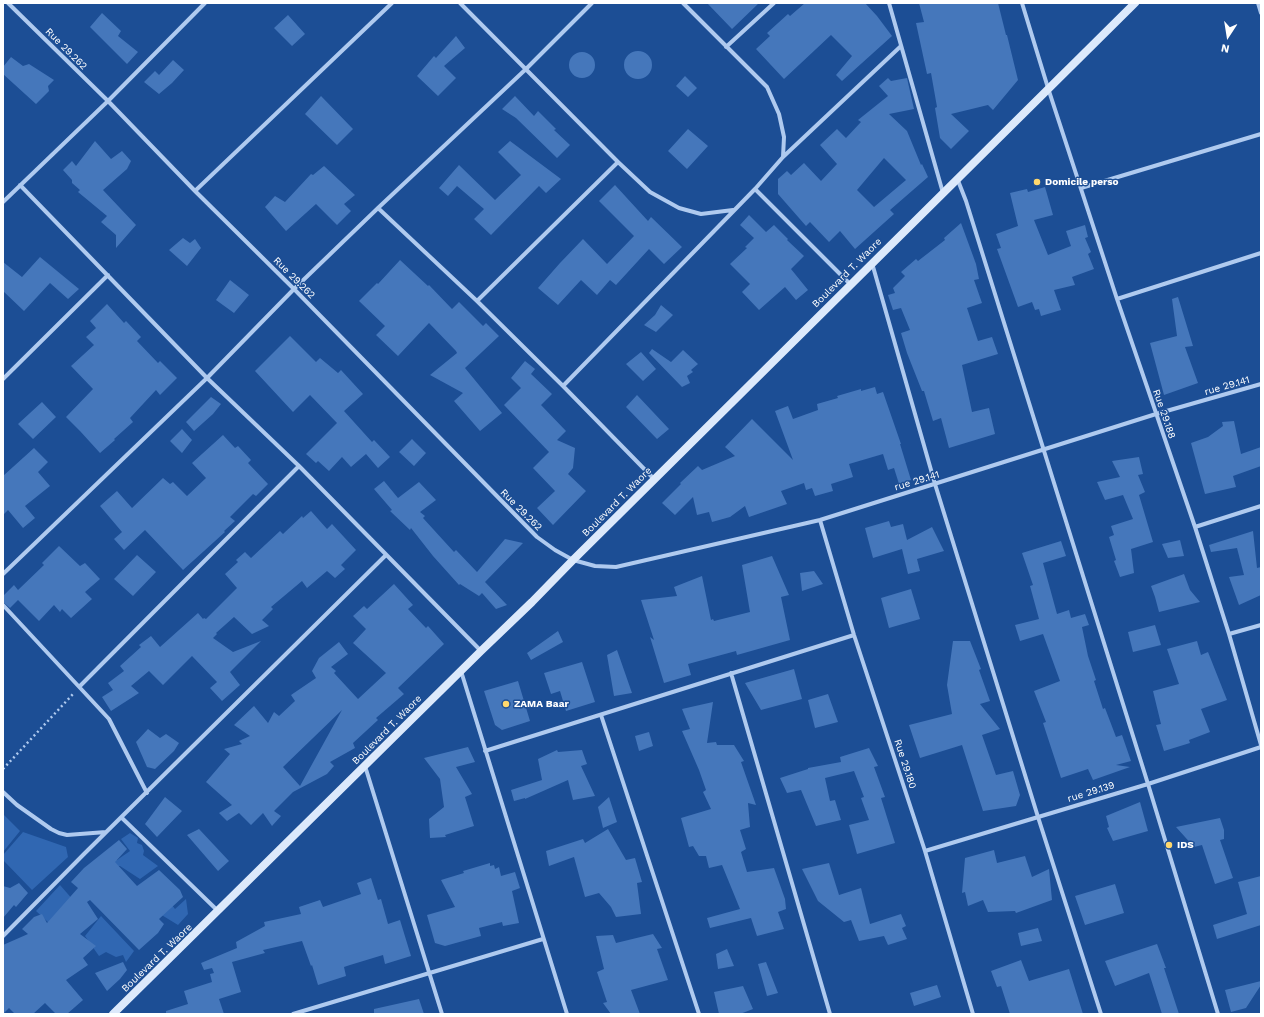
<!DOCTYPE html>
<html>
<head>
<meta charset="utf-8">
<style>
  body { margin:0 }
  #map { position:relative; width:1264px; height:1017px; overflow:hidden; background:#1c4e95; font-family:"Work Sans",sans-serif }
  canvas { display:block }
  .frame { position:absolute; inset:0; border:4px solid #fff; pointer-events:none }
  .north { position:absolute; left:1208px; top:16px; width:40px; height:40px; -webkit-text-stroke:3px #1c4e95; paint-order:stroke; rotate:192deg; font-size:11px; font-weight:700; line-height:16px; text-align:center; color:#fff }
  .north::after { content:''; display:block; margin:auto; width:14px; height:18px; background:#fff; clip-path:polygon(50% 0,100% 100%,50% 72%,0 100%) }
</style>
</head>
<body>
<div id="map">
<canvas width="1264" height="1017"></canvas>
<div class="frame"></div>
<div class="north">N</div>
</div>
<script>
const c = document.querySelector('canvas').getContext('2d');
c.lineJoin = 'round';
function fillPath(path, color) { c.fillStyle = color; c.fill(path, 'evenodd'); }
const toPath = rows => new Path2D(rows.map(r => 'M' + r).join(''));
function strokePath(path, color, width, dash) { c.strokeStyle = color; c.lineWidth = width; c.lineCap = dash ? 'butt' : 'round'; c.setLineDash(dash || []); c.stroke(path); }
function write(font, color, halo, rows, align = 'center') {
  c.font = font + ' "Work Sans",sans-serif'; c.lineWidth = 3; c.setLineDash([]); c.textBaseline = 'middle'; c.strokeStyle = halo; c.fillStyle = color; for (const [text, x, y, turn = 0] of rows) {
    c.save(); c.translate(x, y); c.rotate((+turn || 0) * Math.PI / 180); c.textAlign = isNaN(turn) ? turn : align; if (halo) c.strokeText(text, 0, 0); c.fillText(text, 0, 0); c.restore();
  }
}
const green = toPath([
  [3,814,20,831,3,852],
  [23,832,66,847,68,857,32,890,3,860,3,855],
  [130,833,138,838,137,843,142,845,144,851,143,855,158,866,140,879,120,866,115,866,114,859,117,860,130,851,121,839],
  [60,885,74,901,50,924,36,911],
  [186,899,188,914,178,925,160,914,168,900,175,909],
  [101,916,134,951,126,962,123,955,116,957,106,952,99,956,85,936]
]);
const building = toPath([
  [707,3,759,3,732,29],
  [805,3,865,3,877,16,892,36,842,81,836,75,852,56,831,35,784,79,756,49,770,36,767,33,788,14,790,16],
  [919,3,998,3,1006,35,1007,35,1018,80,993,110,988,105,951,114,969,131,951,149,940,138,935,108,937,107,931,73,927,74,916,23,924,22],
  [102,13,121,31,118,36,138,52,127,64,90,27],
  [288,15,305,34,292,46,274,28],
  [456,36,465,48,444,66,456,78,438,96,417,76,434,56,436,58],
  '624 65a14 14 0 1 1 28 0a14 14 0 1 1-28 0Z',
  '569 65a13 13 0 1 1 26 0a13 13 0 1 1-26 0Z',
  [11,57,23,66,29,64,54,80,48,86,49,91,36,104,3,74,3,67],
  [173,60,184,70,172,83,159,94,144,82,155,71,159,75],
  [685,76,697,88,688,97,676,86],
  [888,78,891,81,907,78,914,109,889,114,907,131,921,165,922,164,928,177,890,210,894,214,855,249,840,231,829,242,810,222,806,226,778,194,778,179,787,171,791,175,804,163,821,181,837,164,820,145,837,129,846,138,861,122,858,120,888,96,879,86],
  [884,158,906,180,874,207,857,190],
  [321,96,353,129,337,145,305,114],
  [515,96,534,116,538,111,556,129,554,130,570,145,557,158,516,118,502,109],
  [688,129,708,146,687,169,668,151],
  [95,141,111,159,122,151,131,161,127,169,103,190,136,225,116,248,116,235,101,222,107,216,78,192,80,190,72,183,72,180,63,170,72,161,76,166],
  [510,141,561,179,546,193,539,186,491,235,474,219,484,209,457,186,448,196,439,188,459,165,495,200,521,175,498,152],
  [324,166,355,195,344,204,351,211,337,225,316,204,286,231,265,207,275,196,285,202,311,174,313,175],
  [615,185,648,221,651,217,682,247,664,264,649,249,616,285,610,280,597,295,581,280,558,305,538,288,560,263,583,239,607,264,634,236,599,201],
  [1045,187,1053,215,1034,220,1048,255,1071,246,1066,231,1085,225,1088,237,1085,238,1091,252,1088,254,1094,269,1072,277,1075,285,1054,290,1061,310,1041,316,1039,309,1035,310,1032,302,1018,307,997,249,1001,248,996,234,1018,226,1010,193,1027,189,1028,192],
  [749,215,766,232,774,225,788,239,787,240,804,256,791,269,808,290,796,300,785,287,759,310,742,292,750,284,730,264,747,248,745,247,754,238,740,225],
  [961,223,976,264,979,279,974,280,982,303,967,308,978,341,992,337,998,354,962,365,972,412,989,408,995,434,949,448,941,418,933,421,924,391,922,391,907,353,901,333,910,330,901,308,893,310,888,295,895,293,893,288,905,276,901,272,916,259,918,261,945,240,944,238],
  [183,238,190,243,195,239,201,248,187,266,169,250],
  [40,257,79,289,68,299,50,283,24,311,3,291,3,262,22,277],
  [400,260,428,286,429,285,452,309,459,302,483,326,486,323,499,336,465,368,502,413,480,431,454,401,463,393,430,375,457,353,456,351,429,323,398,356,376,335,385,326,359,301,377,283,378,284],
  [230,280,249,295,234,313,216,300],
  [1178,297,1193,346,1185,347,1198,383,1164,395,1150,343,1177,336,1172,299],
  [107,304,124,323,126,321,141,337,137,341,158,363,160,361,177,378,160,395,156,390,130,418,133,422,114,439,115,440,100,453,80,431,66,417,93,389,71,366,94,345,86,337,96,328,90,321],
  [661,305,673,315,656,332,644,325,655,315],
  [290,336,316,362,320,358,338,373,341,370,363,394,344,411,372,442,374,440,390,457,378,468,366,454,351,467,342,457,329,471,318,461,316,463,306,454,337,423,310,395,293,412,255,371],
  [652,349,671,362,683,350,698,364,691,370,693,372,687,376,690,383,682,387,649,353],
  [641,352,656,369,643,381,626,364],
  [525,361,535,369,531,374,552,394,541,405,566,431,557,440,575,448,573,468,568,474,586,491,553,525,537,508,555,491,533,468,549,452,504,405,521,388,511,378],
  [875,387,877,394,883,392,901,444,900,444,911,480,899,484,894,468,888,470,883,454,849,464,853,477,831,484,833,491,815,496,812,488,806,490,804,483,781,491,787,504,749,517,745,506,730,517,712,522,709,512,697,515,693,497,675,515,662,503,681,484,680,483,698,466,702,470,735,456,725,447,752,419,793,460,775,411,788,406,793,419,818,410,817,404,838,398,837,396,861,389,861,391],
  [637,395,669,429,657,439,626,407],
  [211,397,221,404,213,414,194,431,186,422],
  [42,402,56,417,33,439,18,424],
  [1234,421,1241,454,1261,447,1261,466,1233,476,1236,487,1205,494,1191,443,1208,437,1223,426,1222,422],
  [182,429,192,440,182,453,170,441],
  [223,435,235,448,238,446,251,460,248,463,268,484,256,496,253,494,230,517,235,521,224,531,225,532,183,570,145,530,124,550,114,539,122,532,100,506,117,491,132,508,163,478,170,484,173,482,187,496,206,478,192,463],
  [412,439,426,453,414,466,399,452],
  [34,448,48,462,38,472,50,486,25,506,35,518,23,528,8,510,3,515,3,476],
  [1139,457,1143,474,1138,475,1145,492,1139,495,1153,542,1131,549,1134,573,1120,577,1114,561,1116,560,1109,537,1114,535,1111,526,1133,519,1123,495,1105,500,1097,482,1120,477,1112,461],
  [384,481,398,498,419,482,436,500,420,512,425,516,423,518,454,552,456,550,477,572,505,539,523,543,485,582,507,605,496,609,482,593,479,596,460,584,459,585,433,556,411,528,410,530,390,511,392,510,374,489],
  [311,511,327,529,332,524,356,550,341,565,345,569,335,578,327,571,307,588,302,581,271,607,273,609,262,620,269,626,252,634,234,617,216,633,217,634,213,638,233,652,261,641,230,672,240,685,222,701,210,688,217,682,192,656,163,685,149,671,131,686,139,693,111,711,102,697,113,690,108,683,124,671,120,666,141,647,139,645,151,636,160,647,198,613,203,619,204,618,206,619,237,588,225,574,238,562,236,560,245,552,251,558,280,531,283,534,302,516,303,518],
  [889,521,891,527,903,524,907,540,932,527,944,551,917,559,920,571,908,574,902,549,873,558,865,528],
  [1253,531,1257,568,1261,567,1261,595,1239,605,1229,577,1244,575,1237,548,1211,552,1209,545],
  [1180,540,1184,556,1168,558,1162,544],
  [1061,541,1066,556,1043,563,1057,614,1069,610,1071,618,1085,614,1089,625,1082,627,1088,656,1096,680,1094,681,1103,709,1105,708,1116,737,1122,735,1131,761,1116,765,1130,767,1093,780,1088,769,1061,778,1043,723,1046,722,1034,691,1060,681,1043,634,1020,641,1015,625,1039,619,1030,586,1033,585,1022,553],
  [59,546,80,566,85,563,100,579,85,592,92,599,71,618,62,609,60,612,54,605,39,621,18,600,10,608,3,602,3,596,14,585,18,590,44,565,42,563],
  [137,555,156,572,133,596,114,579],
  [772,556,789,595,781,597,790,640,737,655,736,651,688,664,691,675,664,683,650,637,654,640,641,600,677,596,674,587,702,576,711,620,713,619,714,621,750,612,742,565],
  [814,571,823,584,802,591,800,573],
  [1184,574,1190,590,1200,602,1159,612,1155,597,1151,586],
  [394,584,413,605,408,609,426,628,428,626,444,644,398,688,404,694,376,718,378,720,353,743,355,748,330,762,334,766,327,774,293,792,274,811,281,816,272,826,263,813,251,825,239,813,227,821,219,813,232,805,206,782,230,754,224,749,242,744,239,741,250,736,234,725,254,706,268,723,274,712,279,716,295,701,291,695,316,678,312,671,319,658,339,642,348,654,331,667,336,671,334,673,358,699,386,673,353,643,366,629,353,616,364,606,367,609],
  [342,710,300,786,283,767],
  [911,589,920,619,889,628,881,598],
  [1155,625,1161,645,1133,652,1128,632],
  [558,631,563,642,531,660,527,653],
  [953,641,970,641,981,669,979,670,990,701,980,704,1000,729,982,735,996,775,1013,771,1020,795,1016,806,983,811,962,745,920,758,909,725,952,714,947,685],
  [1197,641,1201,655,1208,652,1227,700,1201,709,1210,732,1189,740,1190,743,1164,751,1156,725,1161,724,1153,691,1179,684,1167,649],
  [617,650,632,693,614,696,607,655],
  [582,662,595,702,566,711,560,691,551,694,544,673],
  [794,669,802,699,761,710,745,683],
  [518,681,530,721,502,730,495,725,484,691],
  [828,694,838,722,815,728,808,700],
  [713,702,707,743,716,742,717,745,734,745,744,761,741,762,756,805,748,803,750,827,740,830,746,849,741,852,747,872,774,868,785,899,786,909,778,912,784,929,757,936,751,918,710,928,707,918,740,909,722,865,709,868,706,856,699,856,693,846,689,847,681,818,711,809,703,792,706,790,699,770,682,731,690,729,682,709],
  [148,729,160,738,166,734,179,743,174,751,155,769,147,767,136,742],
  [649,732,653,746,639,751,635,736],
  [468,747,475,762,456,767,472,794,465,797,474,826,445,835,446,837,430,838,429,819,444,807,440,779,424,758],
  [869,748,878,766,874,767,885,797,881,798,895,843,857,854,849,825,869,820,861,798,864,797,854,771,825,778,830,801,835,800,841,820,816,826,801,790,787,793,780,778,808,769,808,768,841,762,840,757],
  [557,750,558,752,582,750,587,764,581,766,595,796,573,800,568,780,525,799,525,798,514,801,511,790,542,780,538,759],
  [165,797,182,811,157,837,145,824],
  [609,797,617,822,603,828,598,807],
  [1140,802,1148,831,1113,841,1107,828,1109,827,1106,816],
  [1220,818,1224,830,1224,839,1220,840,1233,878,1215,884,1202,845,1194,847,1176,827],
  [199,829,229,861,218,871,187,835],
  [608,829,626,860,635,858,642,882,637,883,641,914,616,917,611,907,599,893,585,897,574,857,549,866,546,851,583,839,585,843],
  [119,840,127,849,115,862,137,886,159,870,180,890,183,897,159,919,164,924,158,933,139,950,90,900,87,902,98,919,80,934,96,946,83,958,88,965,66,980,83,1000,67,1014,56,1014,45,1003,33,1014,15,1014,9,1008,3,1014,3,945,28,934,22,929,34,917,42,914,47,923,78,888,71,882,84,868],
  [994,850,997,863,1025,856,1032,877,1049,869,1052,900,1016,913,1015,911,988,912,983,900,968,906,965,892,962,893,965,858],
  [490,863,490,866,494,865,495,869,499,867,501,876,515,872,520,888,512,891,519,923,503,926,502,922,479,928,481,936,445,946,435,943,427,915,455,907,441,880,464,873,463,871],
  [829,863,839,895,861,888,870,924,901,914,906,926,902,928,907,939,888,945,884,936,859,941,851,920,844,922,818,901,802,869],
  [1261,876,1261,925,1217,939,1213,925,1247,914,1238,882],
  [371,878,378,900,381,899,388,924,400,920,411,956,385,964,383,955,350,965,344,967,346,976,318,985,312,965,311,966,302,941,263,950,265,953,232,962,241,992,219,999,224,1014,166,1014,166,1011,188,1004,184,991,212,982,210,974,214,973,212,968,204,970,201,963,237,948,236,942,265,926,264,922,301,914,299,907,320,900,323,907,361,894,357,883],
  [19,883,28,893,16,907,14,905,3,918,3,886,10,888],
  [1115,884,1124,913,1085,925,1075,896],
  [1038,928,1042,941,1021,946,1018,933],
  [653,934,662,948,657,949,668,980,631,990,640,1014,611,1014,603,1003,607,1002,597,972,604,969,596,936,613,935,616,943],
  [1157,944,1166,968,1164,968,1179,1014,1162,1014,1149,973,1115,986,1105,961],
  [727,949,734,966,718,969,716,954],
  [1021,960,1029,981,1069,969,1083,1014,1010,1014,1001,986,997,987,991,971],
  [123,962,127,970,120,979,107,991,95,973],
  [766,962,778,993,767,996,758,964],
  [1261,981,1261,985,1246,1008,1231,1012,1225,990],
  [937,985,941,997,914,1006,910,993],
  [743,986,753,1009,740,1014,719,1014,714,992],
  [419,999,424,1014,374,1014,374,1009]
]);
const path = toPath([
  [3,769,74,693]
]);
const street = toPath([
  [8,3,108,101,195,191,294,289,537,537,555,550,573,560,595,566,616,567,820,520,1156,414,1261,384],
  [460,3,618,162,650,192,679,208,701,214,733,210],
  [683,3,767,87,779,114,784,137,783,157],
  [889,3,943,193],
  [1022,3,1048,88,1117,299,1195,527,1229,634,1261,745],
  [1258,3,1261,13],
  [726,47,774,3],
  [957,178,966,201,1148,784,1218,1014],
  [20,185,207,378,299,466,481,651],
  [1081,188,1261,134],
  [755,189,850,284],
  [195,191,392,3],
  [3,202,108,101,205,3],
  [378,208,477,301,563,386,654,479],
  [872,263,935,484,1038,817,1101,1014],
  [1117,299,1261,253],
  [477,301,618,162],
  [3,379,108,275],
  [563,386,755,189,783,157,901,46],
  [820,520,854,635,925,851,973,1014],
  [1195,527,1261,506],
  [3,574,207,378,294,289,378,208,526,69,592,3],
  [3,605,109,719,147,793],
  [1229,634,1261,625],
  [461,671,567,1014],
  [731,673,830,1014],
  [80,686,299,466],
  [601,715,699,1014],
  [485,751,854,635],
  [365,766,442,1014],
  [3,792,17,805,51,829,59,833,67,835,106,832],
  [122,818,218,911],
  [925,851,1148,784,1261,747],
  [3,936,84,854,386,555],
  [293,1014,543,939]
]);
const secondary = toPath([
  [113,1014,481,651,532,602,573,560,1135,3]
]);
const markers = [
  [1037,182,4,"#ffd86d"],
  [506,704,4,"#ffd86d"],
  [1169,845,4,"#ffd86d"]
];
const streetNames = [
  ["Rue 29.262",66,49,45],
  ["Boulevard T. Waore",847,273,-45],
  ["Rue 29.262",294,278,45],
  ["rue 29.141",1227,386,-16],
  ["Rue 29.188",1164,414,71],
  ["rue 29.141",917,481,-17],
  ["Boulevard T. Waore",617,502,-45],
  ["Rue 29.262",521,510,45],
  ["Boulevard T. Waore",387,730,-45],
  ["Rue 29.180",905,764,72],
  ["rue 29.139",1091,792,-17],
  ["Boulevard T. Waore",157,958,-44]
];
const poiNames = [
  ["Domicile perso",1045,182],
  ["ZAMA Baar",514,704],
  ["IDS",1177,845]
];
fillPath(green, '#3067b2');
fillPath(building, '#4577bb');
strokePath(path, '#afcaef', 2.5, [2, 3]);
strokePath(street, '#afcaef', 4);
strokePath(secondary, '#dce9fb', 8);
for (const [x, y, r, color] of markers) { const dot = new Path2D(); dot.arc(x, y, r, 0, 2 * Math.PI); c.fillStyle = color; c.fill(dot); strokePath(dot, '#1c4e95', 1.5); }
write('10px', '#fff', '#1c4e95', streetNames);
write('bold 10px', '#fff', '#1c4e95', poiNames, 'left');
</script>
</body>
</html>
